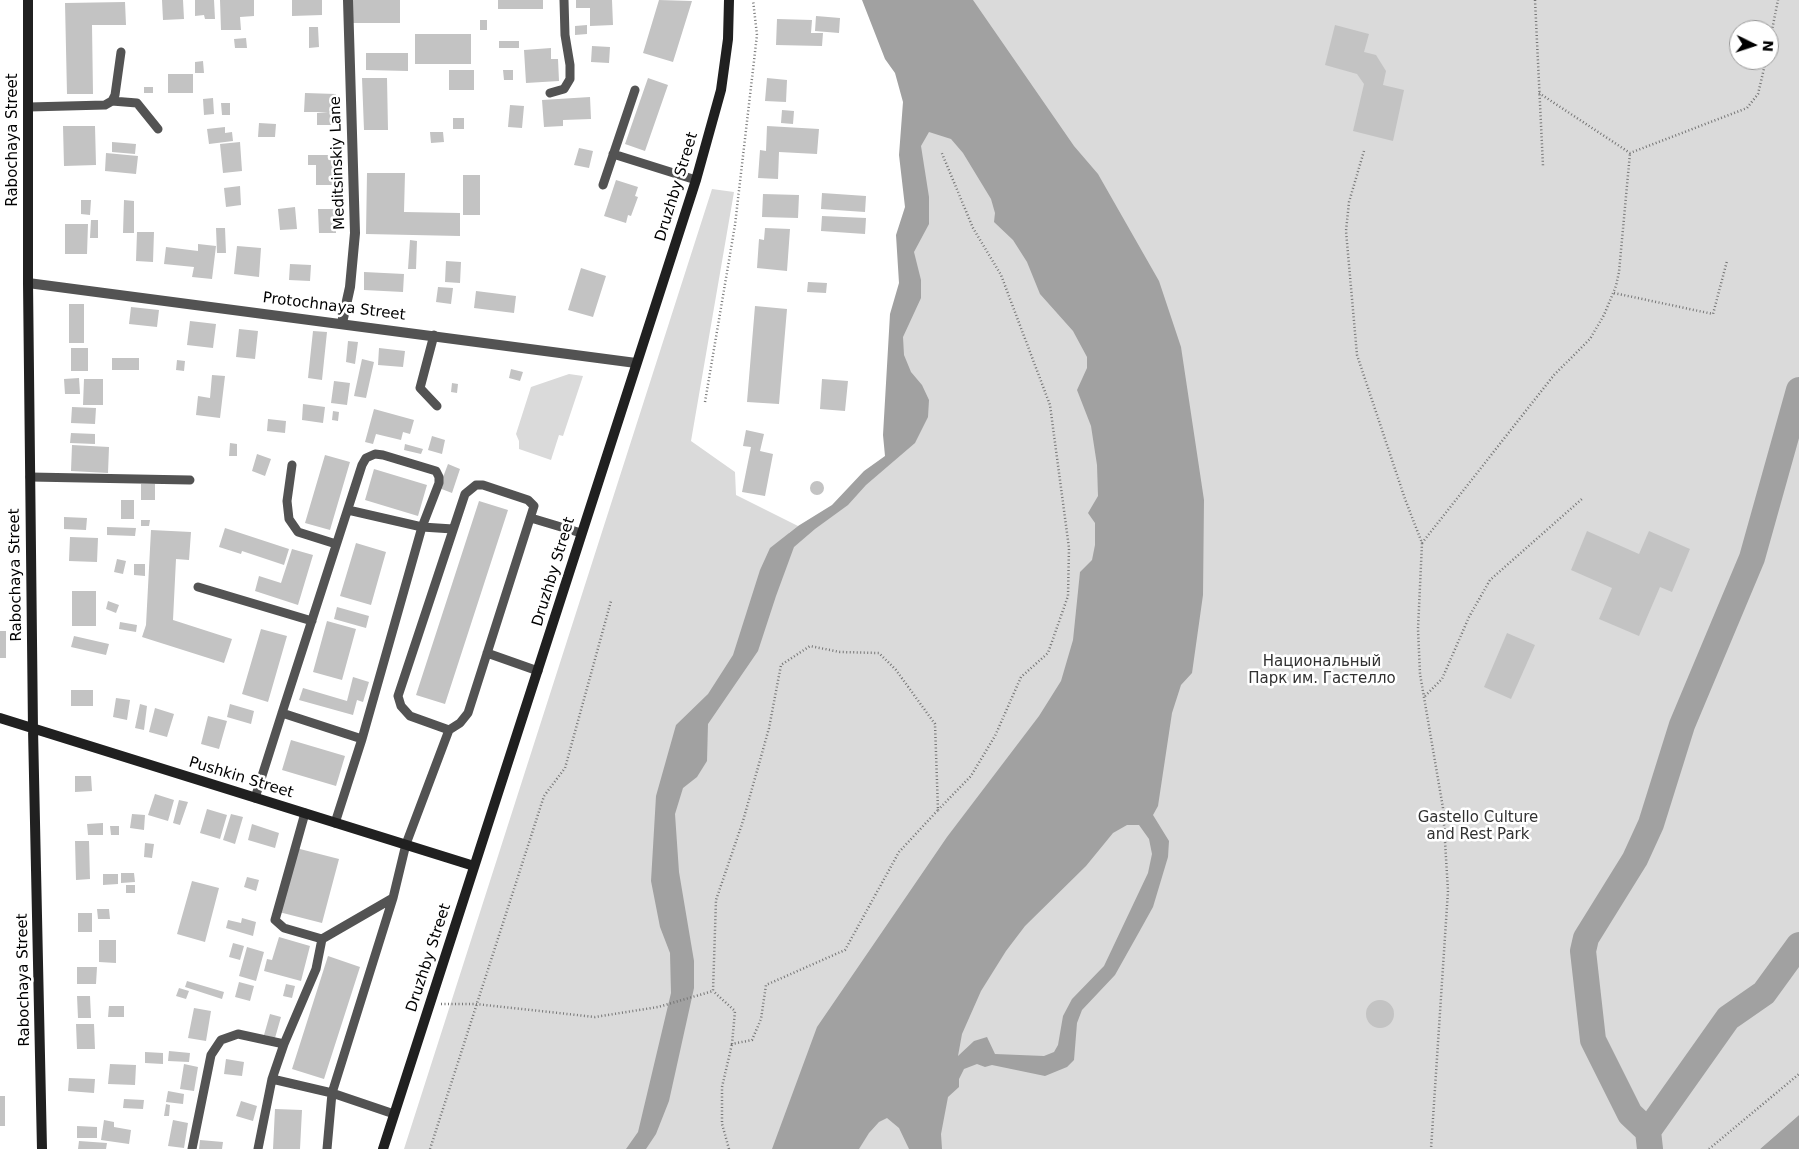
<!DOCTYPE html>
<html>
<head>
<meta charset="utf-8">
<style>
  body { margin:0 }
  #map { position:relative; width:1799px; height:1149px; overflow:hidden; background:#fff; font-family:"DejaVu Sans",sans-serif }
  canvas { display:block }
  .north { position:absolute; left:1729px; top:20px; width:50px; height:50px; box-sizing:border-box; background:#fff; border:1px solid #999; border-radius:50%; rotate:94deg; font-size:14px; font-weight:700; line-height:20px; text-align:center; color:#000 }
  .north::after { content:''; display:block; margin:auto; width:18px; height:22px; background:#000; clip-path:polygon(50% 0,100% 100%,50% 72%,0 100%) }
</style>
</head>
<body>
<div id="map">
<canvas width="1799" height="1149"></canvas>
<div class="north">N</div>
</div>
<script>
const c = document.querySelector('canvas').getContext('2d');
c.lineJoin = 'round';
function fillPath(path, color) { c.fillStyle = color; c.fill(path, 'evenodd'); }
const toPath = rows => new Path2D(rows.map(r => 'M' + r).join(''));
function strokePath(path, color, width, dash) { c.strokeStyle = color; c.lineWidth = width; c.lineCap = dash ? 'butt' : 'round'; c.setLineDash(dash || []); c.stroke(path); }
function write(font, color, halo, rows, align = 'center') {
  c.font = font + ' "DejaVu Sans",sans-serif'; c.lineWidth = 5; c.setLineDash([]); c.textBaseline = 'middle'; c.strokeStyle = halo; c.fillStyle = color; for (const [text, x, y, turn = 0] of rows) {
    c.save(); c.translate(x, y); c.rotate((+turn || 0) * Math.PI / 180); c.textAlign = isNaN(turn) ? turn : align; if (halo) c.strokeText(text, 0, 0); c.fillText(text, 0, 0); c.restore();
  }
}
const green = toPath([
  [878,0,1799,0,1799,1115,1760,1149,404,1149,712,189,734,192,691,441,735,472,736,495,798,526,789,533,796,537,892,462,912,96],
  [1739,30,1769,30,1769,60,1739,60],
  [569,374,583,376,563,436,559,435,551,460,519,449,519,441,516,434,531,387]
]);
const water = toPath([
  [862,0,973,0,1074,146,1098,174,1159,281,1181,347,1204,500,1203,595,1192,673,1181,685,1172,713,1158,806,1153,815,1169,841,1168,857,1153,907,1138,934,1115,975,1082,1010,1077,1023,1074,1060,1067,1067,1045,1076,992,1065,985,1067,977,1064,964,1069,959,1079,959,1087,948,1097,941,1134,942,1149,909,1149,899,1128,887,1118,879,1122,869,1133,859,1149,772,1149,817,1027,947,837,1039,716,1061,681,1073,640,1080,572,1092,560,1095,545,1095,523,1088,513,1098,496,1097,465,1091,426,1077,390,1087,368,1087,357,1073,331,1040,294,1027,262,1013,240,994,222,995,213,991,199,963,153,951,139,929,132,921,146,929,197,929,224,914,252,921,280,921,298,903,337,904,355,911,372,922,385,929,400,928,417,915,443,866,485,848,505,815,529,794,547,776,596,758,651,708,724,707,761,697,777,683,788,675,814,679,872,694,961,694,988,669,1101,656,1134,646,1149,626,1149,638,1132,671,993,670,953,660,927,651,881,656,796,676,725,708,694,733,655,760,570,770,548,798,526,832,505,864,471,885,456,883,435,890,314,899,283,896,235,905,207,899,155,903,102,895,73,885,59],
  [1127,825,1139,825,1149,839,1152,854,1148,873,1104,966,1072,999,1063,1016,1058,1045,1054,1052,1044,1056,995,1054,987,1037,974,1041,958,1056,962,1034,981,991,1006,951,1025,926,1086,866,1113,833],
  [1799,1115,1799,1149,1760,1149]
]);
const river = toPath([
  [1648,1131,1728,1018,1764,993,1799,945],
  [1650,1149,1648,1131,1630,1114,1593,1040,1583,951,1586,938,1635,859,1651,824,1682,725,1752,558,1799,390]
]);
const building = toPath([
  [162,0,183,0,184,19,163,20],
  [195,0,214,0,215,19,205,19,204,15,195,16],
  [220,0,254,0,254,16,240,17,241,30,221,30],
  [292,0,322,0,322,15,292,16],
  [352,0,400,0,400,23,353,23],
  [498,0,543,0,543,9,498,9],
  [576,0,612,0,613,25,590,26,590,8,576,8],
  [659,0,692,1,673,62,643,53],
  [125,2,126,25,92,25,93,94,67,94,65,3],
  [816,16,840,18,839,33,815,31],
  [777,19,812,20,811,33,823,33,822,46,776,45],
  [480,20,487,20,487,30,480,30],
  [587,25,587,34,575,35,575,26],
  [1335,25,1369,34,1364,52,1376,55,1386,71,1383,85,1404,90,1393,141,1353,131,1364,84,1357,74,1325,65],
  [309,27,318,27,319,47,309,48],
  [415,34,471,34,471,64,415,64],
  [246,38,247,48,235,48,234,39],
  [499,41,519,41,519,48,499,48],
  [592,46,610,47,609,63,591,62],
  [551,48,551,59,558,59,559,81,526,83,524,50],
  [366,53,408,53,408,71,366,70],
  [203,61,204,73,195,73,195,62],
  [449,70,474,70,474,90,449,90],
  [503,70,513,70,513,80,504,80],
  [168,74,193,74,193,93,168,93],
  [362,78,387,78,388,130,364,130],
  [648,78,668,85,645,151,625,144],
  [767,78,787,80,786,102,765,101],
  [144,87,153,87,153,93,144,93],
  [305,93,336,94,338,125,317,125,317,113,328,112,304,112],
  [590,97,591,119,563,120,563,126,544,127,542,100],
  [213,98,214,114,204,115,203,99],
  [221,103,230,103,230,115,222,115],
  [510,105,524,106,522,128,508,127],
  [782,110,794,111,793,124,781,123],
  [453,118,464,118,464,129,453,129],
  [259,123,276,124,275,137,258,137],
  [63,126,95,126,96,165,64,166],
  [767,126,819,129,817,154,779,152,778,179,758,178,760,150,766,151],
  [225,127,225,133,232,132,233,141,209,144,207,129],
  [430,132,443,132,444,142,431,143],
  [112,142,136,144,135,154,112,152],
  [240,142,242,171,223,173,220,144],
  [579,148,593,151,589,168,574,165],
  [106,153,138,156,136,174,105,171],
  [308,155,336,155,337,185,316,185,316,165,308,165],
  [367,173,405,173,404,212,460,213,460,236,366,234],
  [463,175,480,175,480,215,463,215],
  [616,180,638,187,635,196,638,197,631,216,628,215,626,223,604,216],
  [240,186,241,205,226,207,224,188],
  [822,193,866,196,865,212,821,209],
  [763,194,799,195,798,218,762,217],
  [81,200,91,200,90,215,81,214],
  [124,200,134,201,134,233,123,233],
  [295,207,297,229,280,230,278,209],
  [318,209,335,209,336,233,319,233],
  [822,216,866,218,865,234,821,231],
  [91,220,98,220,98,238,90,238],
  [65,224,88,224,87,254,65,254],
  [216,228,225,228,226,253,217,253],
  [765,228,790,229,787,271,757,268,759,239,764,240],
  [137,232,154,232,153,262,136,261],
  [410,240,417,241,416,269,408,269],
  [198,244,216,246,212,279,192,277,194,267,164,264,166,247,198,251],
  [237,246,261,248,259,277,234,274],
  [446,261,461,262,460,283,445,282],
  [290,264,311,265,310,281,289,280],
  [581,268,606,276,593,317,568,310],
  [364,272,404,274,403,292,364,290],
  [808,282,827,283,826,293,807,292],
  [438,287,453,288,451,304,436,302],
  [476,291,516,296,514,313,474,308],
  [69,304,84,304,84,343,69,343],
  [755,306,787,309,779,404,747,402],
  [131,307,159,310,157,327,129,324],
  [190,321,216,324,213,348,187,345],
  [239,329,258,331,255,359,236,357],
  [313,331,327,332,322,380,308,378],
  [348,341,358,342,355,364,346,362],
  [71,348,88,348,88,371,71,371],
  [379,348,405,351,403,367,378,365],
  [112,358,139,358,139,370,112,370],
  [362,359,374,362,366,398,354,396],
  [177,360,185,361,184,371,176,370],
  [511,369,523,372,520,381,509,378],
  [212,375,225,376,220,418,196,415,198,396,210,398],
  [79,378,80,394,65,394,64,379],
  [84,379,103,379,103,405,83,405],
  [822,379,848,381,845,411,820,409],
  [334,381,350,383,347,405,331,403],
  [452,383,458,384,457,393,451,392],
  [303,404,325,407,323,423,302,420],
  [72,407,96,408,95,424,71,423],
  [374,409,414,420,410,434,403,432,401,440,376,434,373,444,365,442],
  [333,411,339,412,338,421,332,420],
  [268,419,286,421,285,433,267,431],
  [746,430,764,434,760,451,773,454,765,496,742,492,751,447,743,446],
  [71,433,95,434,95,444,70,443],
  [432,436,445,440,442,454,428,450],
  [230,443,237,444,237,456,229,456],
  [405,444,423,449,421,454,404,450],
  [72,445,109,447,108,473,71,471],
  [257,454,271,459,265,476,252,471],
  [325,455,350,462,330,530,305,523],
  [448,464,460,469,452,493,439,488],
  [374,469,427,485,418,516,365,500],
  '810 488a7 7 0 1 1 14 0a7 7 0 1 1-14 0Z',
  [141,484,155,484,155,500,141,500],
  [121,500,134,500,134,519,121,519],
  [479,501,508,510,445,704,416,695],
  [64,517,87,518,86,530,64,529],
  [141,520,150,520,149,526,141,526],
  [107,527,136,528,135,536,107,535],
  [225,528,289,549,284,565,242,551,241,554,219,547],
  [151,530,191,532,189,560,176,559,173,620,232,639,224,663,142,637,146,625],
  [1587,531,1639,554,1649,531,1690,549,1672,592,1660,587,1639,636,1599,619,1612,588,1571,570],
  [70,537,98,538,97,562,69,561],
  [356,543,386,552,371,605,340,596],
  [292,549,313,555,298,605,255,591,259,576,281,583],
  [117,559,126,561,123,574,114,572],
  [134,564,145,564,145,576,134,575],
  [72,591,96,591,96,626,72,626],
  [108,601,119,605,116,613,106,609],
  [337,607,369,616,366,628,334,619],
  [327,621,356,629,342,680,313,672],
  [120,622,137,625,136,632,119,629],
  [261,629,287,636,268,702,242,694],
  [0,631,6,631,6,658,0,658],
  [1507,633,1535,645,1511,699,1484,687],
  [74,636,109,644,106,655,71,647],
  [353,677,369,682,363,702,357,700,353,715,299,700,303,688,347,701],
  [71,690,93,690,93,706,71,706],
  [116,698,130,700,127,720,113,717],
  [140,704,147,706,144,730,135,728],
  [230,704,254,711,251,724,227,717],
  [155,708,174,714,167,737,149,732],
  [208,716,227,721,219,749,201,744],
  [291,740,345,756,336,786,282,770],
  [75,776,91,776,92,791,75,792],
  [155,794,174,800,168,821,148,815],
  [179,800,188,802,180,825,173,823],
  [207,809,227,815,220,839,200,833],
  [132,814,145,815,144,830,130,828],
  [231,814,243,817,235,844,223,840],
  [103,823,103,835,88,835,87,824],
  [252,824,279,833,275,848,248,840],
  [110,826,119,826,119,835,111,835],
  [75,841,89,841,90,879,76,880],
  [145,843,154,844,152,858,144,857],
  [296,848,339,859,322,923,279,912],
  [121,873,134,873,135,882,121,883],
  [103,874,118,874,118,884,103,885],
  [247,877,259,880,256,891,244,887],
  [192,881,219,888,205,942,177,934],
  [126,885,135,885,135,893,126,893],
  [97,909,109,909,110,919,98,919],
  [78,913,92,913,92,932,78,932],
  [242,918,256,922,253,936,226,928,228,920,241,923],
  [279,937,310,946,301,981,264,971,267,959,272,960],
  [99,940,116,940,116,963,99,962],
  [233,943,244,946,240,960,229,957],
  [247,947,264,952,256,981,239,976],
  [328,956,360,967,324,1079,292,1069],
  [77,967,97,967,96,984,77,984],
  [187,981,224,992,222,999,185,987],
  [239,982,254,986,250,1001,235,997],
  [286,984,295,986,292,998,283,996],
  [179,988,189,991,186,999,176,996],
  [77,996,90,996,91,1018,78,1018],
  '1366 1014a14 14 0 1 1 28 0a14 14 0 1 1-28 0Z',
  [109,1006,124,1006,124,1017,108,1017],
  [194,1008,211,1011,206,1041,188,1038],
  [270,1014,281,1017,275,1038,264,1035],
  [76,1024,94,1024,95,1049,77,1049],
  [169,1051,190,1053,189,1062,168,1061],
  [145,1052,163,1053,163,1064,145,1063],
  [226,1059,244,1062,242,1076,224,1074],
  [110,1064,136,1065,135,1085,108,1084],
  [184,1064,198,1067,194,1091,180,1089],
  [69,1078,95,1079,94,1093,68,1091],
  [168,1091,184,1094,183,1104,166,1102],
  [0,1096,5,1096,5,1126,0,1126],
  [124,1099,144,1100,143,1109,123,1108],
  [241,1101,257,1106,253,1121,236,1116],
  [166,1104,170,1105,169,1116,164,1116],
  [275,1109,302,1110,300,1149,273,1149],
  [104,1120,114,1122,114,1127,131,1130,129,1144,101,1140],
  [173,1120,188,1123,184,1148,168,1146],
  [77,1126,97,1127,97,1138,77,1138],
  [200,1140,223,1142,222,1149,199,1149],
  [79,1141,107,1143,106,1149,78,1149]
]);
const path = toPath([
  [1535,0,1543,166],
  [1769,45,1778,0],
  [1539,93,1630,153,1747,108,1758,94,1766,60],
  [1364,151,1349,202,1346,231,1357,355,1405,499,1422,543,1418,629,1420,674,1443,808,1448,891,1431,1149],
  [1614,293,1713,314,1727,261],
  [705,402,735,225,757,35,753,0],
  [1422,543,1554,375,1590,339,1604,315,1616,286,1619,272,1630,153],
  [1425,696,1442,679,1469,617,1490,580,1583,498],
  [938,810,971,776,995,736,1021,677,1048,653,1068,596,1069,548,1050,405,1001,275,973,228,941,151],
  [441,1004,476,1004,595,1017,658,1007,713,991,716,900,743,821,769,728,781,665,810,646,840,652,879,653,896,670,935,724,938,810,899,852,845,950,766,985,761,1019,752,1040,732,1044,735,1011,713,991],
  [430,1149,544,796,565,768,611,601],
  [729,1149,722,1124,722,1087,732,1044],
  [1709,1149,1799,1074]
]);
const lane = toPath([
  [550,93,564,89,570,79,570,65,565,35,564,0],
  [112,101,137,103,158,129],
  [29,107,105,105,112,101,115,95,121,52],
  [613,154,696,180],
  [603,185,635,90],
  [434,335,420,388,437,406],
  [292,465,287,501,289,519,298,532,336,544],
  [30,477,190,480],
  [476,485,483,485,528,500,534,506,468,713,460,723,449,730,410,716,401,706,398,696,465,494,476,485],
  [348,510,422,527,453,529],
  [531,518,581,533],
  [198,587,312,621],
  [487,653,538,671],
  [255,798,282,713,362,465,366,458,375,454,383,455,436,471,439,477,439,483,422,527,362,739,282,713],
  [335,823,362,739],
  [322,939,393,898],
  [284,1044,316,969,322,939,284,928,275,920,305,813],
  [192,1149,211,1055,221,1040,238,1034,284,1044,272,1079,332,1093,394,1114],
  [258,1149,272,1079],
  [327,1149,332,1093,393,898,406,844,449,730]
]);
const street = toPath([
  [28,283,636,363],
  [342,323,350,287,355,233,348,0]
]);
const secondary = toPath([
  [28,0,28,283,33,729,42,1149],
  [0,718,474,866],
  [383,1149,696,180,721,90,728,39,729,0]
]);
const streetNames = [
  ["Rabochaya Street",13,140,-90],
  ["Meditsinskiy Lane",338,163,-92],
  ["Druzhby Street",677,187,-73],
  ["Protochnaya Street",334,307,7],
  ["Druzhby Street",554,572,-73],
  ["Rabochaya Street",16,575,-91],
  ["Pushkin Street",241,778,17],
  ["Druzhby Street",429,958,-72],
  ["Rabochaya Street",24,980,-91]
];
const parkNames = [
  ["Национальный",1322,662],
  ["Парк им. Гастелло",1322,679],
  ["Gastello Culture",1478,818],
  ["and Rest Park",1478,835]
];
fillPath(green, '#dadada');
fillPath(water, '#a1a1a1');
strokePath(river, '#a1a1a1', 26);
fillPath(building, '#c3c3c3');
strokePath(path, '#757575', 2.5, [1, 2.5]);
strokePath(lane, '#535353', 9);
strokePath(street, '#535353', 10);
strokePath(secondary, '#202020', 10);
write('15px', '#000', '#fff', streetNames);
write('15px', '#313131', '#fff', parkNames);
</script>
</body>
</html>
